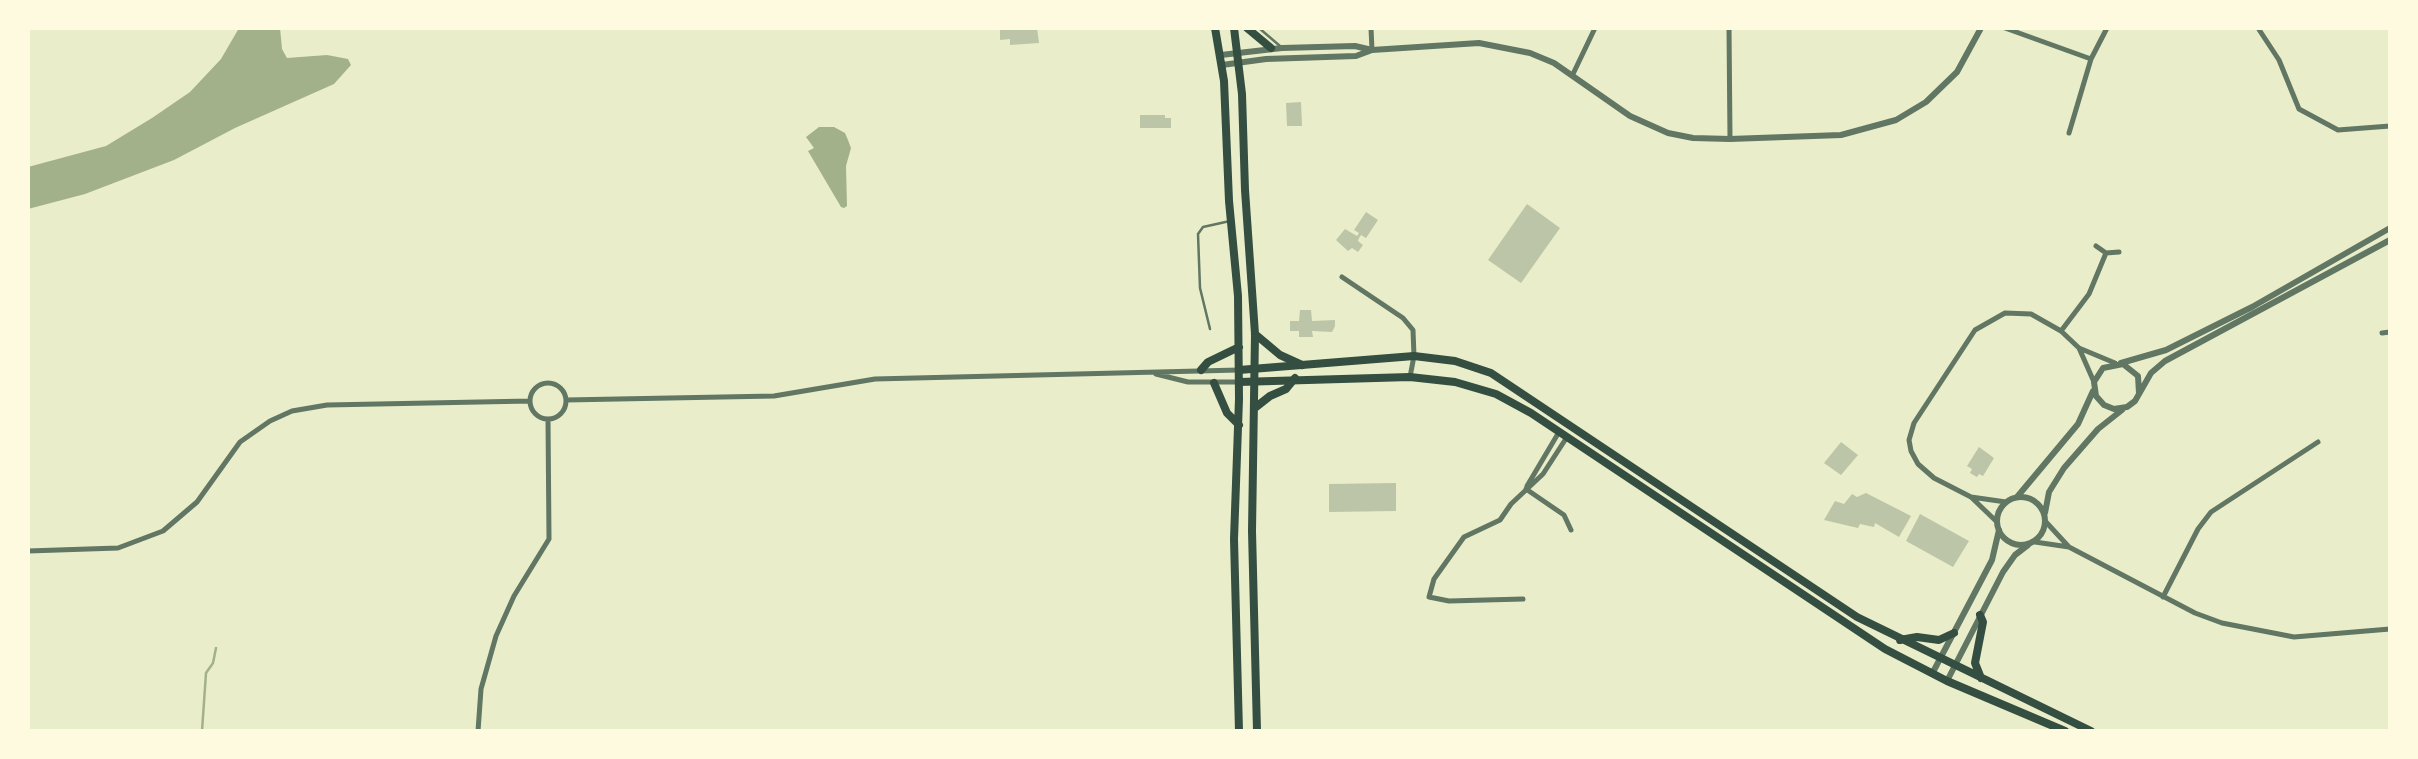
<!DOCTYPE html>
<html>
<head>
<meta charset="utf-8">
<style>
  body { margin:0 }
  #map { position:relative; width:2418px; height:759px; overflow:hidden; background:#e9edc9; font-family:"Public Sans",sans-serif }
  canvas { display:block }
  .frame { position:absolute; inset:0; border:30px solid #fefae0; pointer-events:none }
</style>
</head>
<body>
<div id="map">
<canvas width="2418" height="759"></canvas>
<div class="frame"></div>
</div>
<script>
const c = document.querySelector('canvas').getContext('2d');
c.lineJoin = 'round';
function fillPath(path, color) { c.fillStyle = color; c.fill(path, 'evenodd'); }
const toPath = rows => new Path2D(rows.map(r => 'M' + r).join(''));
function strokePath(path, color, width, dash) { c.strokeStyle = color; c.lineWidth = width; c.lineCap = dash ? 'butt' : 'round'; c.setLineDash(dash || []); c.stroke(path); }
const water = toPath([
  [239,28,280,28,282,49,287,58,327,55,348,59,351,65,334,84,235,128,174,160,85,194,28,209,28,167,106,146,152,118,190,92,221,59],
  [819,127,834,127,845,133,848,140,851,148,846,166,847,206,844,208,841,207,808,151,814,148,806,137]
]);
const stream = toPath([
  [202,731,206,673,213,663,216,648]
]);
const building = toPath([
  [1000,28,1037,28,1039,43,1010,45,1010,39,1000,40],
  [1301,102,1302,126,1287,126,1286,103],
  [1140,115,1165,115,1165,118,1171,118,1171,128,1140,128],
  [1527,204,1560,228,1521,283,1488,260],
  [1366,212,1378,220,1366,238,1361,235,1359,238,1358,241,1363,245,1358,252,1352,248,1348,251,1336,240,1345,229,1357,236,1359,233,1354,230],
  [1300,310,1311,310,1312,321,1335,320,1335,326,1332,332,1312,331,1313,337,1299,337,1299,331,1290,331,1290,321,1299,321],
  [1841,442,1858,455,1841,475,1824,463],
  [1979,447,1994,458,1983,476,1979,474,1977,477,1970,473,1972,469,1967,466],
  [1396,483,1396,511,1329,512,1329,484],
  [1866,493,1911,516,1899,537,1875,523,1874,527,1860,524,1858,528,1824,520,1835,501,1844,504,1852,494,1857,497],
  [1920,514,1969,541,1953,567,1906,541]
]);
const service = toPath([
  [1259,28,1280,46],
  [1210,329,1200,288,1198,234,1203,227,1230,221]
]);
const minor = toPath([
  [1371,28,1372,50],
  [1729,28,1730,139],
  [2005,28,2091,59],
  [2258,28,2279,60,2299,109,2338,130,2390,126],
  [1573,74,1595,28],
  [2069,133,2091,59,2107,28],
  [2096,246,2106,253,2119,252],
  [1342,277,1403,318,1413,330,1414,356,1410,377],
  [2061,331,2089,294,2106,253],
  [2382,333,2390,332],
  [2079,348,2094,382],
  [1156,374,1188,382,1239,382],
  '530 401a18 18 0 1 1 36 0a18 18 0 1 1-36 0Z',
  [566,400,774,396,875,379,1239,370],
  [1527,486,1559,432],
  [1526,489,1564,515,1571,530],
  [1971,497,1997,522],
  [2006,502,1971,497,1934,478,1918,464,1911,451,1909,440,1914,423,1975,330,2005,313,2031,314,2061,331,2079,348,2115,363],
  [2046,522,2069,547,2195,613,2222,623,2294,637,2390,629],
  [2035,542,2069,547],
  [28,551,118,548,163,531,197,502,240,442,270,421,292,411,327,405,530,401],
  [2163,597,2198,529,2211,512,2318,442],
  [1523,599,1449,601,1429,597,1434,579,1464,537,1500,520,1511,504,1543,474,1567,437],
  [478,731,481,689,496,636,514,596,549,539,548,419]
]);
const tertiary = toPath([
  [1221,55,1282,48,1355,46,1372,50,1479,43,1530,53,1554,63,1630,116,1668,133,1693,138,1730,139,1841,135,1896,120,1926,102,1957,72,1981,28],
  [1222,65,1266,59,1356,56,1372,50],
  [2121,363,2166,350,2252,307,2390,228],
  [2139,393,2138,376,2123,364,2103,368,2094,382,2096,396,2104,405,2114,409,2127,407,2135,401,2151,373,2165,361,2390,240],
  '1997 521a24 24 0 1 1 48 0a24 24 0 1 1-48 0Z',
  [2017,497,2078,424,2093,391],
  [2045,513,2049,492,2064,468,2098,429,2122,410],
  [1932,674,1992,560,1999,530],
  [1947,681,2003,572,2015,555,2028,545]
]);
const primary = toPath([
  [1239,370,1414,356,1455,361,1491,373,1857,617,2091,731],
  [1239,382,1410,377,1455,382,1496,394,1531,413,1885,649,1947,681,2065,731],
  [1980,615,1983,622,1975,663,1981,678],
  [1900,640,1917,637,1939,640,1954,633]
]);
const trunk = toPath([
  [1215,28,1224,81,1229,201,1238,296,1239,399,1234,539,1239,731],
  [1234,28,1242,94,1245,190,1255,334,1252,531,1257,731],
  [1247,28,1271,48],
  [1255,334,1280,355,1302,365],
  [1201,370,1208,362,1239,347],
  [1214,383,1227,413,1239,425],
  [1256,407,1270,396,1286,389,1295,378]
]);
fillPath(water, '#a3b18a');
strokePath(stream, '#a3b18a', 2.5);
fillPath(building, '#bcc5a7');
strokePath(service, '#617663', 2.5);
strokePath(minor, '#617663', 5);
strokePath(tertiary, '#617663', 6);
strokePath(primary, '#344e41', 8);
strokePath(trunk, '#344e41', 8);
</script>
</body>
</html>
